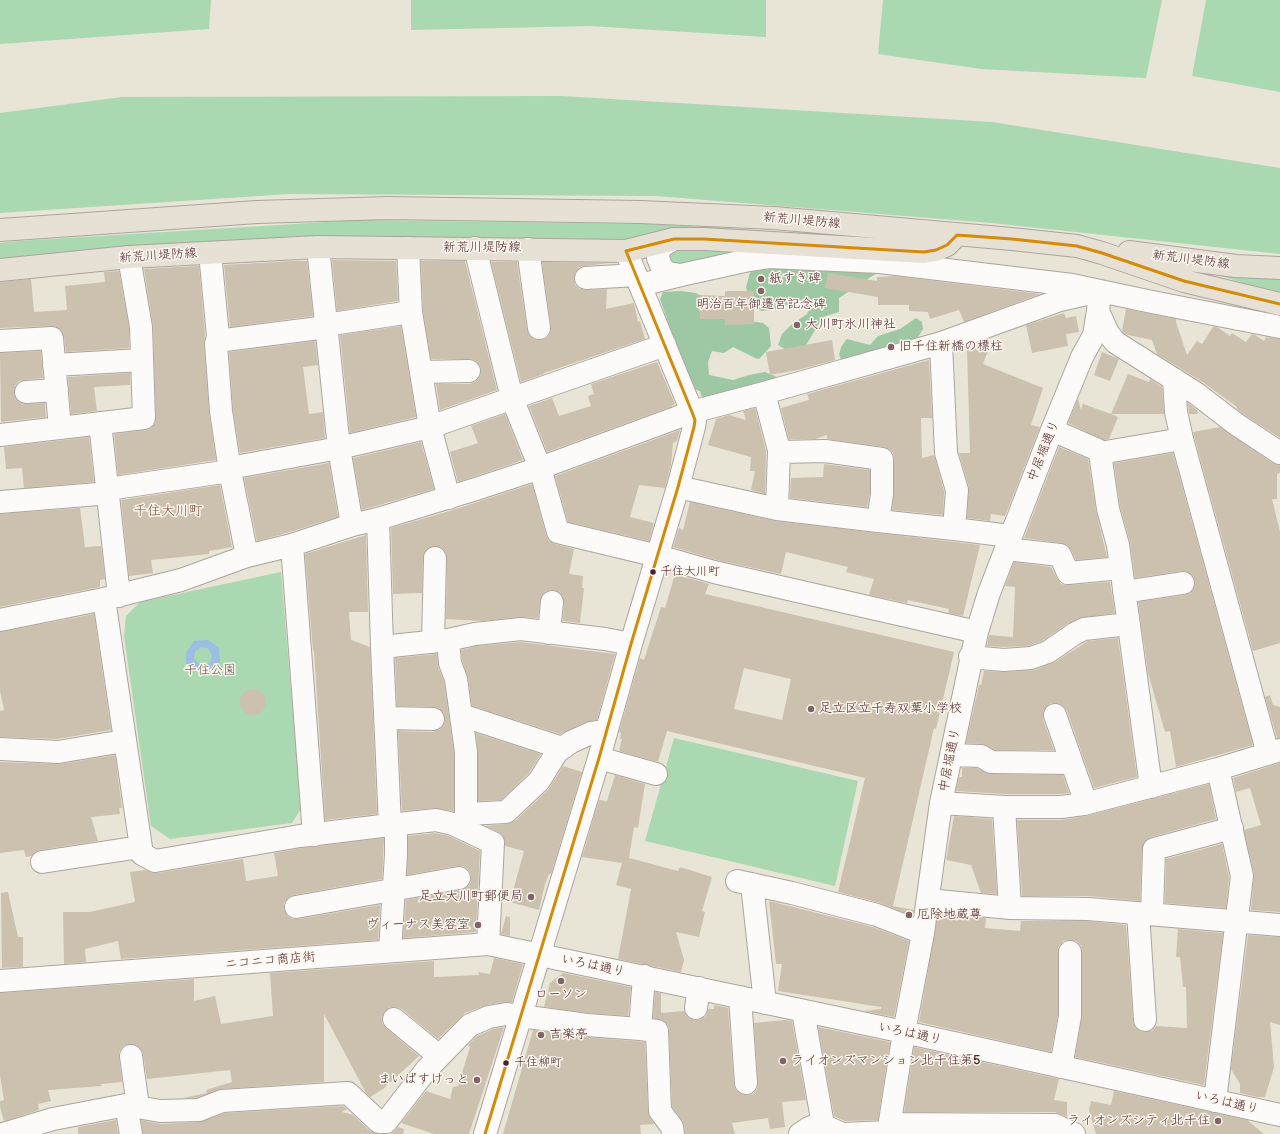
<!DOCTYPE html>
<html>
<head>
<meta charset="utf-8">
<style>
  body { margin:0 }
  canvas { display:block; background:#e8e4d6 }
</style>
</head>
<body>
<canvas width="1280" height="1134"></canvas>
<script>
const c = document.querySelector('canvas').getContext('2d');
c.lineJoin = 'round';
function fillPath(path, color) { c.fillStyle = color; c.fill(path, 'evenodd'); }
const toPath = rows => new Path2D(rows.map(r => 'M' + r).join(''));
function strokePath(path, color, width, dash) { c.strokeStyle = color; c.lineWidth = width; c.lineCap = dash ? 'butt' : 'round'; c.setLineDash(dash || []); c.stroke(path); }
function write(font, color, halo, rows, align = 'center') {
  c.font = font + ' "Balsamiq Sans","Klee One",sans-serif'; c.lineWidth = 3; c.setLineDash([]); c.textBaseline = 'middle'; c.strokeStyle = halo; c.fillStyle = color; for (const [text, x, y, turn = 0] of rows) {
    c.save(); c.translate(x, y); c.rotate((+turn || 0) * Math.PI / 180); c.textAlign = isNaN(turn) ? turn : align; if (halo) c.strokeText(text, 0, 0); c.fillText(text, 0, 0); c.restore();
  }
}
const green = toPath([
  [0,0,211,0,209,29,0,44],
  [411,0,766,0,766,37,590,26,411,30],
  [883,0,1162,0,1146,78,981,69,878,54],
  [1206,0,1280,0,1280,92,1192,76],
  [562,96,992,122,1280,168,1280,254,992,223,656,196,289,194,0,213,0,113,122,97],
  [360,220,651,224,924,240,643,240,535,238,380,237,283,241,0,260,0,243,18,241],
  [670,248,751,248,677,267,673,266,668,257],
  [1193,267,1280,274,1280,293,1271,292],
  [281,572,301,809,292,823,170,839,151,826,124,636,126,616,140,602],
  [674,738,858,781,835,886,645,841]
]);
const forest = toPath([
  [756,265,877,273,839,298,839,312,823,317,803,350,790,352,778,345,782,334,791,325,807,314,811,306,800,300,777,309,762,311,750,305,746,287,750,273],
  [681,291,696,293,742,320,763,323,769,328,771,346,759,359,755,358,733,347,724,353,712,351,708,362,709,375,733,380,749,375,765,372,777,377,774,382,711,401,702,398,700,391,694,389,676,345,660,299,663,292],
  [916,318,922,322,923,329,913,345,843,363,839,355,841,347,847,339,870,345,878,336,900,329]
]);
const water = toPath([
  [208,640,219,648,220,662,212,671,197,672,186,664,186,653,194,641],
  [201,647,207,648,209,650,212,656,210,662,205,665,199,664,194,658,195,652]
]);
const building = toPath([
  [332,260,396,261,398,301,337,311],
  [294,261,307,261,313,316,230,327,224,265],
  [421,261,465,261,497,390,440,410,436,384,469,384,475,382,480,377,481,370,480,365,475,360,469,359,431,359,423,311],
  [491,262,517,262,527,330,529,335,534,339,540,340,547,338,550,333,551,327,542,262,609,263,585,266,579,267,575,273,574,278,575,285,580,289,586,290,607,289,606,309,634,303,638,322,640,321,645,339,544,373,544,374,521,382],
  [199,266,205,335,204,345,209,412,216,460,118,475,114,434,146,430,151,428,155,423,156,418,153,326,144,269],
  [119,271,129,328,129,348,66,352,64,337,62,331,57,327,51,326,0,328,0,282,31,279,34,312,67,310,65,286,105,282,104,272],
  [828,273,877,281,877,277,895,276,1040,294,964,322,959,310,930,319,928,312,909,311,909,305,878,305,878,297,825,288],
  [725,291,754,291,754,324,725,325,725,319,700,319,700,295,725,296],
  [1126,309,1176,319,1176,322,1187,355,1197,341,1202,344,1213,327,1217,327,1230,336,1232,333,1246,342,1252,334,1255,335,1264,341,1266,337,1280,339,1280,438,1243,414,1236,408,1237,407,1204,383,1157,354,1152,340,1128,335,1124,333,1122,331],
  [1064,313,1066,318,1076,316,1079,332,1066,334,1068,346,1032,353,1026,325],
  [401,326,416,417,350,433,340,335],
  [832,340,835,360,798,370,770,375,766,352],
  [315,341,318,365,303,367,309,414,323,412,325,438,240,453,233,410,229,352],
  [967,348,989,348,983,364,1043,388,1031,425,1040,427,1005,516,991,514,990,521,967,518,969,487,959,453,970,453],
  [41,351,43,378,25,380,19,381,15,386,14,393,16,399,21,403,27,404,45,403,46,417,1,422,0,353],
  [1102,352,1119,359,1110,381,1094,375],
  [929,360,932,418,921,418,922,458,934,455,944,491,943,515,892,510,894,494,894,459,893,453,889,449,884,447,827,439,827,435,815,439,789,439,781,408,809,400,807,394],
  [657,362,675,404,672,405,673,406,547,452,529,406,552,398,559,416,591,406,588,396,594,394,591,384],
  [130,373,130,385,94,387,97,411,71,414,68,377],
  [1128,374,1149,382,1150,379,1162,387,1164,414,1111,414,1118,417,1109,439,1104,440,1068,423,1078,399,1081,410,1083,404,1111,414],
  [1188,403,1197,410,1198,414,1189,414],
  [755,408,766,451,765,494,751,490,755,471,750,471,751,457,708,445,716,419,729,415,746,420,743,411],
  [505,414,523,460,458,482,450,452,478,443,471,426],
  [1220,427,1273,463,1280,465,1280,473,1277,474,1277,499,1272,499,1280,532,1280,643,1253,651,1193,432],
  [680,430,677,441,673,443,671,464,665,488,639,485,630,517,654,523,649,541,568,522,555,476],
  [89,437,94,482,24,488,22,468,6,469,4,447],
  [421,442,434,489,362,510,353,458],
  [1059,447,1088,459,1096,511,1107,557,1076,560,1071,550,1067,545,1061,543,1024,538],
  [1173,453,1253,745,1176,767,1170,731,1165,732,1148,673,1138,602,1185,595,1190,593,1194,588,1195,581,1193,576,1188,572,1182,571,1135,578,1130,542,1120,506,1114,463],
  [329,463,338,517,290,532,257,541,244,478],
  [824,464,870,470,870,493,867,507,790,498,791,478,823,477],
  [532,484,546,535,549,541,555,544,574,549,569,574,583,576,582,588,584,588,580,623,563,621,564,603,563,597,560,592,553,590,546,591,542,595,540,601,538,618,520,617,482,621,446,619,447,558,446,552,442,548,436,546,429,547,425,551,423,557,422,593,393,594,391,528,453,510],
  [220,485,232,547,209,551,209,554,151,560,153,573,129,576,121,500],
  [690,502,775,521,980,545,963,616,948,613,949,609,908,600,907,603,869,595,874,579,846,572,848,567,786,552,781,574,717,560,673,547,679,528,683,530],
  [80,508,85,547,101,546,105,579,100,580,100,587,0,607,0,514],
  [366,535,368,612,349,612,351,640,370,647,377,814,325,820,314,651,313,651,305,554],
  [1014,562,1051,567,1057,578,1061,584,1069,585,1110,582,1115,613,1079,618,1067,624,1042,641,1028,646,1004,647,987,646,989,635,1013,637,1015,587,1005,586],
  [675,574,709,584,705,594,954,652,936,729,934,728,893,906,914,910,913,916,880,903,838,892,865,778,667,731,658,762,619,751,622,739,620,739,621,733,619,732,640,658,644,660,661,607,665,608],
  [744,668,791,679,782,720,734,709],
  [94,614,111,730,57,739,0,737,0,711,4,710,0,691,0,632],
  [1118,638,1137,777,1094,788,1067,711,1063,706,1058,703,1051,703,1046,707,1043,713,1043,719,1054,750,995,750,982,744,966,743,979,685,981,685,984,671,1005,672,1035,670,1055,662,1088,641],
  [521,642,615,654,597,720,586,722,560,734,472,706,468,677,462,660,461,650,477,646],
  [437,654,438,667,444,682,454,753,454,811,435,808,402,811,398,731,433,732,439,730,444,725,445,719,444,713,439,708,434,707,397,706,395,658],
  '240 702a13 13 0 1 1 26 0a13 13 0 1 1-26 0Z',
  [1270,695,1273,705,1280,707,1280,738,1277,738,1265,697],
  [476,733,541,754,529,773,501,800,478,801,478,752],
  [115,755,122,808,119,808,120,814,91,817,98,841,40,850,35,852,32,856,26,857,24,850,0,853,0,762,60,764],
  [1280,763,1280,912,1251,910,1254,874,1244,830,1261,825,1250,788,1236,792,1233,778],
  [563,766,582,772,551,874,549,874,545,884,539,910,510,902,524,851,505,846,503,836,498,832,485,826,507,824,515,821,548,790],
  [962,768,977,768,991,774,1063,775,1069,793,1060,794,1004,794,956,791,959,777,962,777],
  [615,775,645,784,638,828,634,827,629,858,678,871,680,867,712,877,702,911,705,912,699,937,676,932,684,960,681,972,618,959,631,889,616,885,622,863,582,857,599,800,607,801],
  [1209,784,1216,819,1151,837,1144,842,1142,849,1140,901,1088,896,1022,896,1017,820,1061,820,1086,816],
  [954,816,992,819,997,894,981,893,971,865,946,860],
  [435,833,449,836,480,851,476,932,403,938,406,900,461,890,467,887,471,882,471,875,469,870,463,866,457,866,407,875,408,836],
  [384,838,382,879,294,895,288,898,284,903,284,909,287,915,292,919,298,919,380,905,378,940,121,959,118,941,85,949,86,962,64,964,63,912,90,912,135,902,130,872,145,870,157,873,243,859,246,881,278,876,274,853,302,848],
  [1222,844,1229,877,1226,908,1165,903,1166,859],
  [8,892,18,937,23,937,23,967,2,968,1,893],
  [769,901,873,927,909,941,894,1017,864,1011,881,1009,881,1007,778,991,782,964,776,964],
  [938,914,986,918,985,928,1020,931,1021,921,1087,921,1126,925,1133,1021,1135,1027,1140,1031,1145,1032,1152,1031,1156,1026,1187,1028,1186,987,1183,987,1180,957,1176,957,1178,929,1223,933,1204,1085,1075,1057,1082,1016,1082,952,1081,945,1076,941,1070,940,1063,941,1059,946,1058,952,1058,1015,1051,1052,919,1022],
  [506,916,510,917,510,936,501,934],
  [1248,935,1280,937,1280,1025,1270,1022,1274,1067,1265,1097,1257,1097,1240,1093,1240,1084,1231,1069],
  [494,958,523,964,512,1002,504,1002,487,1005,465,1013,438,1039,402,1009,396,1007,390,1007,385,1011,382,1017,382,1024,386,1028,419,1056,383,1089,370,1097,366,1093,324,1014,324,1082,221,1089,196,1098,183,1098,207,1093,206,1090,232,1082,230,1070,147,1079,143,1054,141,1049,136,1045,130,1044,123,1046,119,1052,119,1058,122,1082,101,1084,102,1086,48,1090,51,1101,38,1104,39,1110,4,1121,0,1107,0,1101,4,1100,0,1075,0,993,194,979,194,1001,215,996,221,1024,273,1016,270,973,434,961,434,977,479,975,478,972,490,974],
  [563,973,631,987,628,1016,588,1013,544,1007,550,983],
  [655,992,661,993,661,1013,684,1011,688,1018,694,1020,700,1020,706,1016,708,1009,714,1009,714,1005,728,1008,734,1084,736,1090,741,1094,746,1095,753,1094,757,1089,758,1083,754,1023,785,1020,792,1021,806,1100,782,1102,785,1127,770,1129,768,1118,732,1123,735,1134,685,1134,684,1125,682,1120,672,1107,669,1030,668,1025,664,1021,653,1018],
  [504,1027,469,1134,434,1134,401,1123,426,1091,450,1099,453,1087,458,1086,470,1047,468,1045,477,1036,493,1029],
  [818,1027,890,1042,878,1120,845,1121,834,1116],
  [533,1030,585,1037,645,1042,648,1111,650,1118,654,1124,640,1125,641,1134,503,1134],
  [914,1047,1059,1079,1054,1100,1067,1102,1067,1117,1055,1112,904,1112],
  [1114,1091,1247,1120,1264,1134,1096,1134,1089,1110,1091,1101,1111,1105],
  [343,1106,347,1109,342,1112,353,1115,370,1131,377,1134,143,1134,141,1120,160,1124,199,1122,225,1113],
  [116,1120,118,1134,78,1134,78,1127],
  [398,1127,404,1129,403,1134,388,1134,392,1133]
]);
const minor = toPath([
  [674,239,662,246,658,253,658,258,662,268,668,273,681,275],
  [318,247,339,448,352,525],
  [408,248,411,312,430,427,449,498],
  [475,248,512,398,540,468,558,532,658,556,714,572,977,632],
  [528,249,539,328],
  [210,253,218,336,216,344,221,411,230,471,247,556],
  [586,278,636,275],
  [640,285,681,275,749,260,769,257,880,262,1072,285,1152,302,1280,327],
  [1098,311,1108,333,1115,342,1197,394,1236,424,1280,453],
  [0,341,52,338,60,428],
  [217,341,319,328,332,324,411,312],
  [941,343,946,453,957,490,954,529],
  [54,365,142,360],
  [421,372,469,371],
  [1174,379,1176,412,1182,439,1268,754],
  [26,392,57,390],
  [764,393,779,450,777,509],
  [100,423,119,596],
  [1052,430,1098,450,1100,453,1108,509,1118,545,1151,787],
  [0,435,144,418,141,327,129,257],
  [779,452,825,451,882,459,882,494,878,521],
  [1100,453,1182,439],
  [678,487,777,509,878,521,954,529,1010,536],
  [0,502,98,494,108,489,230,471,235,467,339,448,430,427,665,345],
  [378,519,382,647,390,825],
  [292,545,314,835],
  [1006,549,1060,555,1068,573,1121,568],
  [1124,592,1183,583],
  [104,599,142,854,155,861,300,836,390,825,436,820,453,824,493,843,488,944],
  [0,620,104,599,181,580,247,556,292,545,352,525,378,519,476,489,540,468,692,412,764,393,941,343,1060,300,1100,291],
  [549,633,552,602],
  [448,640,450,663,456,679,466,752,466,830],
  [433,642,435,558],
  [382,647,448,640,475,634,521,629,605,639,631,644],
  [970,657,1004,660,1031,658,1048,652,1074,634,1084,629,1129,624],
  [461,715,562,748],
  [1055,715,1086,803],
  [386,718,433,719],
  [0,749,58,752,124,741],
  [951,755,981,756,991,762,1072,763],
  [599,758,656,774],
  [941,803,1004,807,1061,807,1084,804,1218,769,1280,750],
  [1004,807,1010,908],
  [466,814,506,812,539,781,557,752,571,742,591,733,606,731],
  [42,862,140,847],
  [737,881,792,893,877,915,923,933],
  [752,884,765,1003],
  [928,900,1010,908,1088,909,1280,925],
  [296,907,459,878],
  [1138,913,1145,1020],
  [1152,914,1154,849,1232,828],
  [390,951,396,854,396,824],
  [0,981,488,944,904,1032,1280,1115],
  [740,997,746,1083],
  [696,1008,699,988],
  [803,1011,823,1125,842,1134,889,1132],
  [394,1019,439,1056],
  [640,1029,657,1031,660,1111,672,1127,673,1134],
  [131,1056,138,1107],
  [1061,1067,1070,1016,1070,952],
  [1215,1101,1242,876,1218,769],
  [126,1105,131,1134],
  [890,1124,1055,1125,1074,1134],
  [3,1134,53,1119,126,1105,160,1111,199,1110,222,1101,348,1093,379,1122,386,1122,427,1069,470,1025,489,1017,506,1014,587,1025,640,1029,644,976],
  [485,1134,599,758,631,644,678,487,694,427,695,420,692,412,626,251],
  [800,1134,809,1128,823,1122],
  [888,1134,904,1032,923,933,941,803,977,632,989,593,1052,430,1082,357,1094,335,1098,311,1100,291]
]);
const major = toPath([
  [0,230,257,212,388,208,640,212,774,218,1012,239,1077,246,1102,253,1184,281,1280,304],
  [1129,252,1236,266,1280,268],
  [0,270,129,257,318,247,626,251,674,239,704,239,924,252,936,250,947,245,957,235]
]);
const bus1 = toPath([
  [626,251,674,239,704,239,924,252,936,250,947,245,957,235,1012,239,1077,246,1102,253,1184,281,1280,304],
  [485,1134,599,758,631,644,678,487,694,427,695,420,692,412,626,251]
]);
const markers = [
  [761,279,4,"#816467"],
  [761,291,4,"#816467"],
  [797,325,4,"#816467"],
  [891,347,4,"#816467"],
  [653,572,3.5,"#4a1f2b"],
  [811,709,4,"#816467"],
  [531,897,4,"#816467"],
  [909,915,4,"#816467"],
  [478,925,4,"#816467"],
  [561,981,4,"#816467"],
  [541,1035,4,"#816467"],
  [783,1061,4,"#816467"],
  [506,1063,3.5,"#4a1f2b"],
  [477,1080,4,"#816467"],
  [1218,1121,4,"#816467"]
];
const busNames = [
  ["千住大川町",660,572],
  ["千住柳町",514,1063]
];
const streetNames = [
  ["新荒川堤防線",802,221,5],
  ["新荒川堤防線",482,248],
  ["新荒川堤防線",158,256,-4],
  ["新荒川堤防線",1191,260,7],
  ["中居堀通り",1044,451,-68],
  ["中居堀通り",950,760,-79],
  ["ニコニコ商店街",270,961,-5],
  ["いろは通り",593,966,12],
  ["いろは通り",910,1034,12],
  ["いろは通り",1227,1103,13]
];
const poiNames = [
  ["紙すき碑",769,279],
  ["明治百年御遷宮記念碑",761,305,"center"],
  ["大川町氷川神社",805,325],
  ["旧千住新橋の標柱",899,347],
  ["足立区立千寿双葉小学校",819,709],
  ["足立大川町郵便局",523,897,"right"],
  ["厄除地蔵尊",917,915],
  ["ヴィーナス美容室",470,925,"right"],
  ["ローソン",561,995,"center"],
  ["吉楽亭",549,1035],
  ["ライオンズマンション北千住第5",791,1061],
  ["まいばすけっと",469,1080,"right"],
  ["ライオンズシティ北千住",1210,1121,"right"]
];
const parkNames = [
  ["千住公園",210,671]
];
const neighbourhoodNames = [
  ["千住大川町",168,511]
];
fillPath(green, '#aad8b1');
fillPath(forest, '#9ec8a4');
fillPath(water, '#9dbee3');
fillPath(building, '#ccc1ae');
strokePath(minor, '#aca49d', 24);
strokePath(major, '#aca49d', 24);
strokePath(minor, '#fcfbf9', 22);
strokePath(major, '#e7e1d5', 22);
strokePath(bus1, '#d48b09', 3);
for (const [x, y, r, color] of markers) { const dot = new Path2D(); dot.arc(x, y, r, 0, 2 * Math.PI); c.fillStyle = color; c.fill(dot); strokePath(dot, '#fbf7ec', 1.5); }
write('12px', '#4a1f2b', '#fbf7ec', busNames, 'left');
write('13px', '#4a1f2b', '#fbf7ec', streetNames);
write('13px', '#4a1f2b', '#fbf7ec', poiNames, 'left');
write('13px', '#58544a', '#fbf7ec', parkNames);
write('14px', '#7d4f40', '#fbf7ec', neighbourhoodNames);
</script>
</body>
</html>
